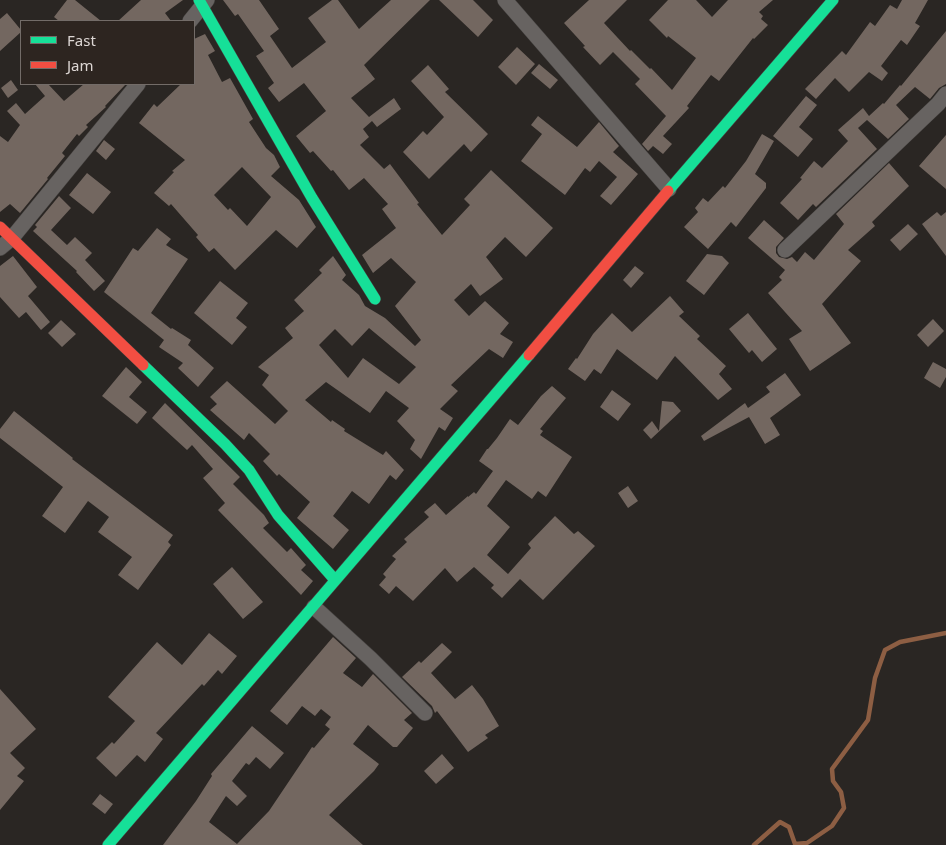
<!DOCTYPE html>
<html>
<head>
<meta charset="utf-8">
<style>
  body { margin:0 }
  #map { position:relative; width:946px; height:845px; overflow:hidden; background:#2a2623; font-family:"Noto Sans",sans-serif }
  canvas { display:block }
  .legend { position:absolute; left:20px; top:20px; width:175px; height:65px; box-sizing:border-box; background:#2d2520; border:1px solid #736c68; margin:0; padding:6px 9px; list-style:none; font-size:15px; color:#ddd7d4 }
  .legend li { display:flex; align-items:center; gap:10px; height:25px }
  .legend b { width:25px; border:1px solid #736c68 }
</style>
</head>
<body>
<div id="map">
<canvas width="946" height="845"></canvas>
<ul class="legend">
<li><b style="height:6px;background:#16e098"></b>Fast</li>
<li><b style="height:6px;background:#f24e42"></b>Jam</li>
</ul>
</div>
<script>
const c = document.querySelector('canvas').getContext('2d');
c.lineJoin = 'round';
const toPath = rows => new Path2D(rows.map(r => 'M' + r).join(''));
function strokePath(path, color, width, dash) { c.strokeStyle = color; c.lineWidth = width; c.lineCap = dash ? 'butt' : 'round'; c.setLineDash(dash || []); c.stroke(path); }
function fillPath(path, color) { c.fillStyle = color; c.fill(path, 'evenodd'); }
const stream = toPath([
  [754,845,780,822,789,827,795,844,807,843,832,826,844,808,841,792,833,781,832,769,868,720,875,678,885,650,900,642,946,633]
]);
const building = toPath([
  [67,0,75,0,101,21,59,21,54,17],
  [141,0,183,0,165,13,171,21,118,21],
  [223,0,259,0,279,29,270,36,292,68,326,42,308,18,332,0,338,0,359,29,391,0,430,0,364,65,375,79,351,98,369,117,394,98,401,109,377,127,372,121,363,129,369,137,360,145,384,169,390,164,419,203,417,204,442,235,470,205,464,199,491,170,553,228,526,257,505,237,486,257,503,279,480,296,471,284,454,300,469,316,485,301,509,323,500,334,513,342,503,358,489,349,451,385,458,391,440,409,453,418,445,431,439,427,421,459,410,449,415,440,397,421,409,408,386,391,370,413,326,382,305,400,331,422,332,420,345,429,344,431,383,455,386,451,404,470,396,480,390,475,369,504,352,491,333,516,349,530,333,549,297,518,310,502,279,474,277,476,263,461,270,454,249,433,244,440,210,410,217,404,210,397,227,381,275,424,288,411,262,385,269,375,258,367,293,338,285,328,304,311,294,300,322,273,319,270,333,256,346,275,342,280,359,295,365,306,385,318,415,346,421,340,395,306,416,282,391,258,373,273,362,255,396,228,382,209,388,204,364,178,349,190,333,170,331,171,313,151,310,153,296,136,326,111,304,83,279,102,268,88,274,83,256,56,264,51,238,14,235,16],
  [369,328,416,367,399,384,363,358,348,378,319,345,335,329,352,346],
  [439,0,473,0,493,20,478,37],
  [589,0,627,0,604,23,630,51,631,50,650,69,651,68,672,90,696,58,668,36,667,38,649,20,668,0,696,0,712,17,728,0,773,0,759,12,763,16,761,19,768,25,754,39,753,38,719,81,711,75,687,106,689,108,663,136,672,144,663,154,653,146,648,151,642,144,666,116,635,84,640,79,613,52,600,65,583,47,585,46,564,23],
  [902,0,928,0,915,23,920,26,907,45,901,40,881,66,888,73,882,81,869,72,849,92,835,78,816,99,805,89,842,51,846,55,870,22,875,26,890,5,897,9],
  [7,13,21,30,21,32,0,51,0,19],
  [946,31,946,84,939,88,930,99,915,87,896,105,909,119,888,139,867,120,858,128,877,149,816,207,813,204,798,220,780,203,802,179,800,178,814,161,822,168,848,141,838,130,863,108,869,116,883,103,884,104,900,85,901,86],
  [205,34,215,51,208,55,222,82,230,78,253,119,249,122,266,148,274,155,280,167,271,176,299,200,316,227,297,248,276,230,235,270,214,248,209,252,196,237,198,235,171,204,169,206,154,193,174,172,172,171,185,160,139,123,154,104,157,107,181,84,194,84,194,39],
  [242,167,271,197,247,226,230,208,228,210,214,195],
  [517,47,535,64,516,85,498,67],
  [539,64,558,80,550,89,531,73],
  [428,65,449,89,445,92,488,134,471,152,464,144,429,179,403,152,423,131,427,135,444,117,411,81],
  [11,80,18,90,8,98,1,88],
  [35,84,48,84,64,101,84,84,126,84,105,106,106,107,86,125,88,127,79,136,77,134,62,153,65,156,47,178,48,179,20,213,10,204,0,212,0,136,8,142,20,125,7,111,16,103,25,114,45,96],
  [806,96,817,105,799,127,813,139,798,157,773,136],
  [538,116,577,147,599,122,619,146,613,152,638,174,611,205,600,196,617,177,599,161,590,172,585,168,565,195,521,161,542,134,531,125],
  [762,134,774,141,755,174,766,183,766,188,736,227,731,222,708,249,684,227,698,212,695,208,703,198,708,202,723,186,725,188,746,161],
  [946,135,946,189,919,166],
  [104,140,115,149,106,160,96,151],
  [889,163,909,186,872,222,875,226,848,250,861,261,822,304,851,343,810,371,789,339,802,331,768,293,782,280,779,277,785,270,748,238,764,220,784,238,776,247,776,253,779,257,787,259,792,257,797,262,805,252,814,260,844,224,836,214],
  [87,173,111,192,93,214,69,195],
  [59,196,71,208,51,230,67,245,75,237,92,253,85,260,105,281,94,291,76,272,77,271,33,231,37,227,35,225],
  [937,212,941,216,946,212,946,256,922,224],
  [908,224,918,234,900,251,890,240],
  [157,228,171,239,166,245,188,259,151,313,171,329,172,328,191,340,188,345,214,368,198,387,178,368,183,363,159,347,164,340,104,292,133,248,138,251],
  [707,254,722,256,729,263,704,295,686,281],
  [13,256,37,287,28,296,50,322,41,330,26,312,19,318,0,297,0,266],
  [635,266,644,273,631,288,623,280],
  [220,281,248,303,236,318,247,327,232,345,194,313],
  [670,296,684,312,679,316,700,336,697,339,726,366,719,374,732,389,718,400,675,356,657,380,617,349,601,374,594,369,585,381,568,369,576,358,577,359,593,334,612,313,632,332],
  [748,313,777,349,762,362,752,350,749,353,729,329],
  [933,319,944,331,928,347,917,335],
  [61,320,76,334,62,347,48,333],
  [933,362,946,369,946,377,940,388,924,378],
  [126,367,142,382,129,397,147,412,137,424,102,396],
  [785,373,801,395,770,418,780,435,765,444,749,417,704,441,701,436,745,403,748,408,770,392,766,387],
  [552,386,566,398,540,429,543,431,540,435,572,457,546,497,538,491,532,499,506,480,487,506,510,527,487,555,508,574,531,548,528,544,555,516,574,534,578,531,595,546,543,600,520,579,502,598,491,588,494,585,474,567,457,582,445,568,413,601,396,586,389,594,379,585,386,577,383,574,396,559,392,556,407,542,404,539,429,517,424,512,435,503,446,515,468,496,468,497,474,492,476,494,493,471,479,461,487,449,488,449,497,438,510,419,518,425,541,396],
  [612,390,631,404,618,421,600,407],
  [662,401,673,402,681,411,651,439,643,430,652,421,659,431],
  [165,403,240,477,233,484,264,515,269,523,263,528,287,552,291,548,306,565,301,570,313,581,301,595,218,510,225,503,203,478,213,469,192,445,187,450,152,418],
  [14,411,73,458,72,459,173,535,168,542,171,545,138,590,118,575,132,557,98,532,109,517,88,501,65,533,42,516,63,487,0,438,0,429],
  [628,486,638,501,628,508,618,493],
  [232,567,263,602,243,619,213,584],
  [209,633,237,656,222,674,218,670,204,686,202,684,156,733,163,739,145,762,137,755,116,777,96,758,112,742,114,744,135,721,108,697,157,642,182,665],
  [333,637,356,658,343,673,362,687,373,674,412,713,404,720,413,728,397,747,393,747,368,725,353,744,379,764,374,771,329,815,363,845,163,845,196,801,212,776,211,774,252,726,284,753,270,769,256,757,249,765,246,763,232,781,247,796,237,806,226,796,209,822,237,844,269,811,312,747,314,748,330,729,325,725,331,717,321,709,315,716,302,706,287,725,270,711],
  [442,643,452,652,431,673,455,699,472,685,483,699,499,726,485,735,488,738,468,752,437,711,435,713,432,706,402,677,419,661,421,663],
  [0,689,36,729,10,753,25,768,17,776,24,781,0,810],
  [442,754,454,768,436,784,424,771],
  [100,794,113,804,105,814,92,804]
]);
const street = toPath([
  [505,0,669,189],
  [190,21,207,0],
  [0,248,12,238,138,84],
  [785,250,938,104,946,94],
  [314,607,371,659,425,713]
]);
const fast = toPath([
  [199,0,312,198,375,299],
  [668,191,833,0],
  [143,365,225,444,249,470,278,515,335,580],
  [108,845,529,355]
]);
const jam = toPath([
  [0,227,143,365],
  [529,355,668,191]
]);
strokePath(stream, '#8d5e43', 4.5);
fillPath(building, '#736760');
strokePath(street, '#464341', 16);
strokePath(fast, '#464341', 12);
strokePath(jam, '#464341', 12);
strokePath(street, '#676361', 15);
strokePath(fast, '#16e098', 11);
strokePath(jam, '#f24e42', 11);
</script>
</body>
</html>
